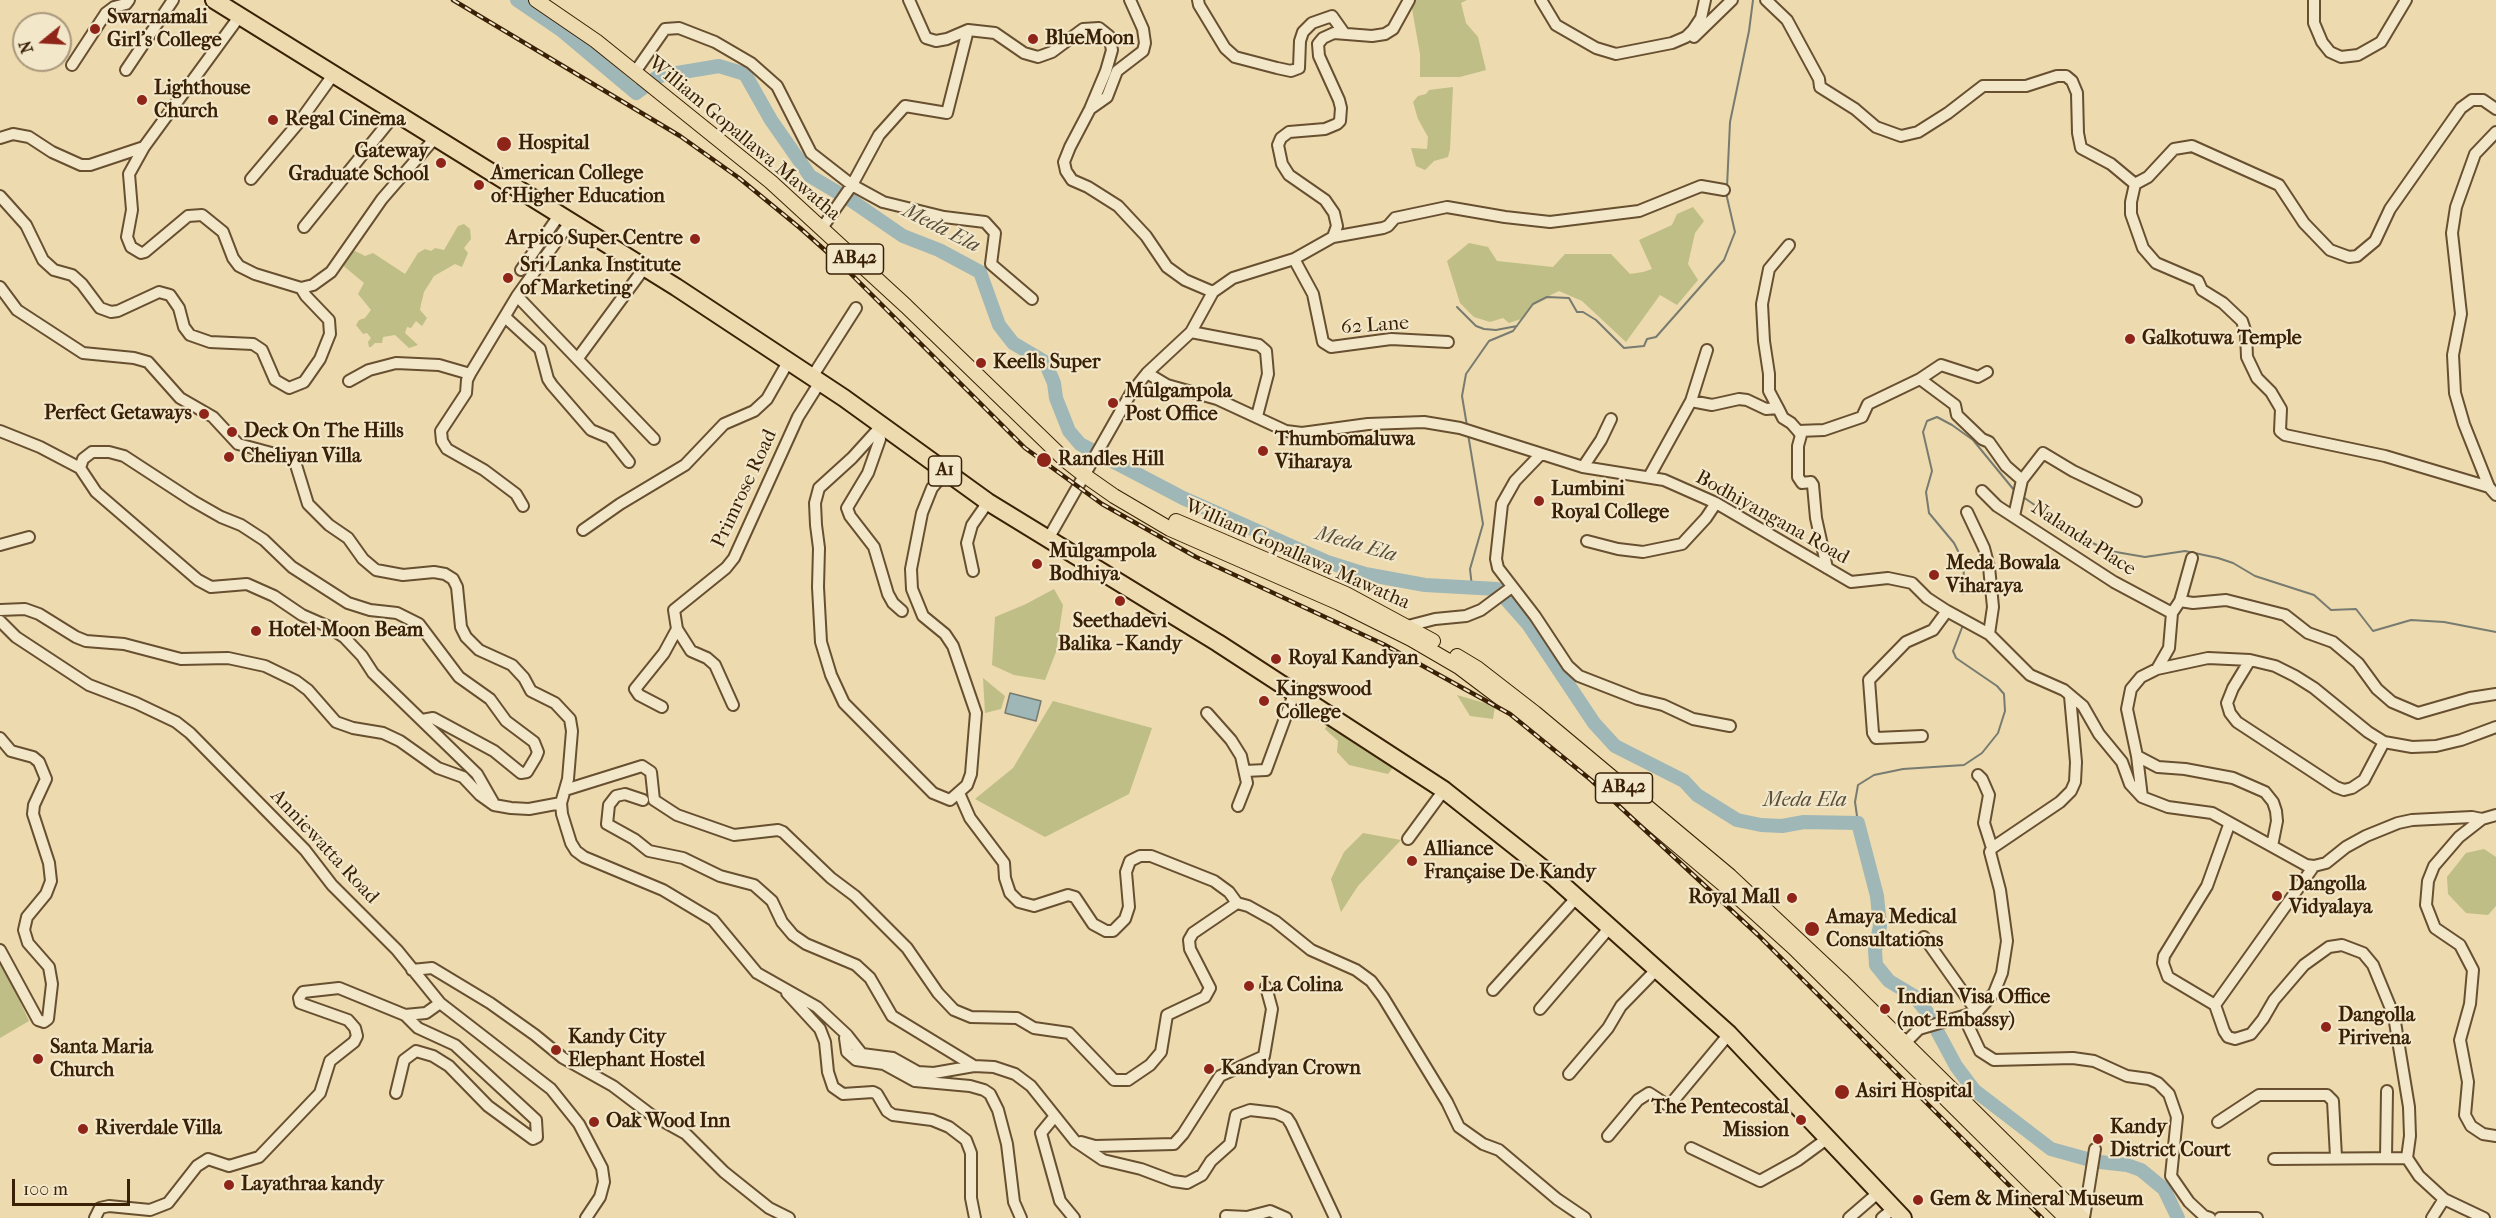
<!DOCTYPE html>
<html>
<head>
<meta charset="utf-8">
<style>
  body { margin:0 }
  #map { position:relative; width:2496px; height:1218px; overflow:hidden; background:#eddaae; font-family:"IM FELL French Canon",serif }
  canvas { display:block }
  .north { position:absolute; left:12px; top:12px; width:60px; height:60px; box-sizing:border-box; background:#f3e7ca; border:2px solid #a9987c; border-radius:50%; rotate:252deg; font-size:16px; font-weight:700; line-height:24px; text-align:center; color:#3a2106 }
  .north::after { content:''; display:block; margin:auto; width:21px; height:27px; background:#8f2418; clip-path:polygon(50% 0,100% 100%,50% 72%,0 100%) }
  .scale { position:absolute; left:12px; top:1179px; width:118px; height:27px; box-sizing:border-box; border:3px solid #3a2106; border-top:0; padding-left:8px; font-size:18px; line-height:21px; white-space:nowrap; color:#3a2106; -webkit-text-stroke:4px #f3e7ca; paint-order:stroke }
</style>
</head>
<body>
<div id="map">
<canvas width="2496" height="1218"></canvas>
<div class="north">N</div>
<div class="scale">100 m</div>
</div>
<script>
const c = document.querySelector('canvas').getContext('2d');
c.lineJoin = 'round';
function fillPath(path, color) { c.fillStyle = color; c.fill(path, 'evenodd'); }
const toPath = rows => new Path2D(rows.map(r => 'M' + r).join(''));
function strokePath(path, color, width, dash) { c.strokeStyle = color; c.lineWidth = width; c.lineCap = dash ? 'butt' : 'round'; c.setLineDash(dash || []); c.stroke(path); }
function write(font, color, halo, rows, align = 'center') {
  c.font = font + ' "IM FELL French Canon",serif'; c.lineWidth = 4.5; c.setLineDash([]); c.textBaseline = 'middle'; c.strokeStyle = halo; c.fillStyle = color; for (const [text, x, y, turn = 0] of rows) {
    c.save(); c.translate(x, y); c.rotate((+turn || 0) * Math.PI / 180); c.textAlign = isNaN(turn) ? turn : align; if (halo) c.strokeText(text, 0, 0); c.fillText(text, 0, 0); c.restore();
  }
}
const green = toPath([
  [1415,0,1467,0,1461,3,1466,23,1478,37,1486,70,1460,77,1420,77,1420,54,1411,3],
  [1453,87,1450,149,1448,157,1434,161,1425,170,1416,166,1411,148,1427,149,1428,137,1418,119,1413,102,1418,96,1426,94,1429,90],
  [1693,207,1704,221,1695,233,1688,264,1698,280,1677,305,1660,295,1626,342,1582,301,1559,291,1533,304,1521,319,1509,323,1503,318,1490,322,1474,317,1460,303,1447,261,1469,243,1488,247,1497,261,1553,267,1565,254,1611,254,1630,274,1643,272,1652,269,1639,240,1672,225,1677,214],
  [464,224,470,229,471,239,464,248,468,253,462,267,455,264,434,276,424,292,421,304,420,310,427,318,422,326,416,321,411,328,407,327,405,333,418,345,409,348,395,335,383,337,382,343,375,343,371,347,369,347,368,342,371,338,367,333,363,334,356,325,359,320,365,318,371,310,358,294,364,283,340,263,349,248,365,256,373,253,405,274,418,253,425,249,431,251,435,248,444,250,458,226],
  [1054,589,1063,605,1056,652,1045,680,1014,675,992,665,995,617,1026,604],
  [983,678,1005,696,1001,709,985,713],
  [1457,695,1495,706,1493,719,1470,716],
  [1053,701,1152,728,1129,794,1045,837,975,799,1013,768],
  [1329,722,1394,766,1388,774,1349,765,1337,752,1338,741,1325,729],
  [1363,833,1401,840,1358,886,1341,912,1331,879,1344,852],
  [2484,849,2496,857,2496,906,2488,915,2466,913,2448,894,2447,877,2466,853],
  [0,958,29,1021,0,1038]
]);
const water = toPath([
  [1010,693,1041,701,1036,721,1005,713,1010,693]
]);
const stream = toPath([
  [1727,187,1730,122,1749,31,1753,0],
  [1457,307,1476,326,1484,329,1496,330,1517,326],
  [1467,426,1462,396,1466,374,1489,341,1513,331,1533,304,1547,297,1569,298,1577,312,1583,312,1596,320,1624,348,1644,346,1647,339,1656,337,1724,260,1735,232,1726,193],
  [1468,434,1483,524,1470,569,1472,587],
  [2023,497,2086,540,2110,551,2145,557,2185,551,2218,558,2233,563,2255,576,2314,595,2331,610,2356,609,2373,631,2411,620,2444,622,2496,632],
  [1963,594,1964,563,1954,543,1929,513,1926,492,1932,471,1923,432,1927,421,1937,417,1952,425,1973,440,2014,490],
  [1858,823,1855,802,1858,785,1874,775,1903,769,1964,765,1982,753,1998,733,2005,711,2004,694,1997,686,1956,658,1953,651,1963,625]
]);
const river = toPath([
  [517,0,561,30,636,93,659,76,719,66,745,74,771,120,810,176,852,201,903,236,939,250,980,272,999,325,1013,343,1045,362,1054,383,1056,398,1069,431,1080,444,1183,498,1327,562,1365,574,1425,585,1497,589,1528,624,1594,723,1615,746,1684,781,1697,795,1737,820,1761,825,1782,826,1804,822,1858,823,1877,896,1880,926,1875,950,1876,965,1889,981,1914,996,1927,1012,1956,1066,1974,1090,2051,1149,2087,1159],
  [2100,1162,2127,1165,2141,1170,2164,1189,2178,1218]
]);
const minor = toPath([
  [909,0,926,38,936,41,947,39,968,30,995,33,1024,53,1038,57,1052,52,1083,29,1099,28,1109,36,1112,50,1106,71,1090,109,1070,147,1064,162,1066,171,1072,180,1088,187,1118,206,1146,236,1167,267,1185,280,1213,292],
  [1198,0,1199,5,1225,48,1235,57,1277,68,1291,71,1299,68,1300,41,1303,32,1312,23,1332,16,1344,33],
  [1541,0,1556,25,1596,48,1616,54,1672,43,1686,37,1693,30,1701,18,1705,0],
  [1766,0,1787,20,1819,79,1820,87,1855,109,1876,127,1901,136,1918,132,1948,113,1983,86,2026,86,2057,76,2066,76,2072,81,2077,93,2078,133,2081,148,2111,164,2135,184],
  [2314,0,2314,23,2322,42,2330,52,2341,57,2358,55,2381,42,2406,0],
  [1694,37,1732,0],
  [72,65,106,13,114,7,126,4,129,0],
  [126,70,173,0],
  [635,72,665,29,679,28,715,42,751,63,777,86,811,153,852,185,883,202,944,217,985,222,995,233,991,264,1032,299],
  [1090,109,1107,97,1117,71,1143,51,1145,43,1143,29,1130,0],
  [2496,132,2475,154,2456,207,2452,233,2461,314,2453,355,2455,393,2464,424,2489,487,2496,495],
  [0,138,13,134,29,137,52,152,81,165,90,165,144,147,239,17],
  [144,147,129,174,132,210,127,237,131,247,141,253,145,252,188,216,202,215,223,232,233,258,239,266,255,274,301,288,313,285,331,272,382,199,435,138],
  [251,179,300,121,333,75],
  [0,196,26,225,43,260,54,270,72,275,82,284,100,308,111,312,118,311,159,292,170,295,179,308,184,327,190,335,210,342,253,344,262,350,275,380,289,388,304,382,320,359,330,334,329,320,306,296,301,288],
  [304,227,396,113],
  [822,228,852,185,879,135,905,106,947,113,968,30],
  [1333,237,1383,228,1388,226,1395,218,1447,207,1505,217,1550,222,1639,211,1701,186,1724,190],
  [1294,259,1313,294,1323,342,1331,347,1391,339,1448,342],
  [521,270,560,214],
  [0,287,17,310,83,353,134,358,148,362,180,398,213,417,238,444,290,458,296,465,308,504,329,525,348,538,363,559,376,570,403,575,434,572,445,574,453,579,457,587,461,627,466,637,479,650,512,665,524,678,531,691,555,703,570,719,572,731,568,779,561,803,529,809,511,808,494,805,480,795,463,777,438,768,400,741,383,733,353,728,336,722,308,690,296,681,265,666,228,658,181,659,124,644,86,641,76,637,39,614,25,609,0,610],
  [517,296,654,439],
  [505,317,540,349,548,379,552,385,591,430,610,438,629,462],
  [1191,332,1259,345,1266,351,1268,374,1257,416],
  [578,358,645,267],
  [1147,373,1167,385,1217,399,1286,431,1302,433,1368,424,1424,422,1460,428,1583,467,1664,480,1716,503,1851,582,1888,578,1912,583,1927,598,1947,611,1989,634,2030,675,2064,690,2083,706,2099,734,2122,762,2130,784,2142,797,2168,807,2212,813,2306,865,2314,866,2326,863,2346,847,2366,836,2398,823,2412,820,2472,817,2482,819,2496,815],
  [812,377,856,308],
  [1920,379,1955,405,1957,415,1982,439,1989,442,2006,466,2022,480],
  [349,381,369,370,396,363,439,365,470,374],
  [1691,401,1712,405,1739,399,1747,400,1766,409,1778,408,1783,418,1791,423,1798,431,1824,430,1862,417,1868,404,1920,379,1941,365,1978,377,1987,372],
  [1778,408,1769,391,1769,374,1764,341,1762,304,1769,269,1789,245],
  [882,425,852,458,819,488,815,503,816,525,819,548,818,587,821,642,831,675,844,703,933,793,950,800,967,785,971,774,976,713,953,646,945,634,923,616,912,589,911,569,922,513,932,488,946,471],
  [0,431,40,447,80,468,96,492,198,580,211,587,247,584,274,596,302,615,327,626,344,637,362,656,373,673,477,774,493,802],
  [1798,431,1801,435,1798,446,1798,477,1802,483,1811,482,1813,485,1816,518,1827,568],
  [877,432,880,439,868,473,847,508,850,516,874,547,888,594,893,603,902,611],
  [1541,454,1515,481,1502,504,1496,559,1498,568,1535,616,1568,666,1579,676,1638,699,1663,705,1693,719,1730,726],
  [1583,467,1601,440,1611,419],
  [80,468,83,459,92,452,109,452,124,456,193,501,221,517,241,525,264,540,292,567,348,603,370,610,397,613,419,624,459,677,490,699,506,721,534,742,538,752,536,757,527,772,521,773,494,751,433,718,422,720],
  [1649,477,1691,401,1707,350],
  [2489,487,2385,456,2285,435,2280,431,2281,409,2271,392,2257,378,2247,357,2246,333,2242,321,2223,303,2202,290,2198,281,2156,263,2143,248,2131,214,2131,202,2135,184,2148,177,2174,149,2192,146,2279,185,2304,223,2330,250,2349,257,2357,256,2375,241,2390,209,2461,108,2472,100,2483,100,2496,109],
  [1982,491,1997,506,2114,582,2172,613],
  [523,506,516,494,484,470,447,449,442,441,441,431,466,393,467,380,470,374,517,296,571,221],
  [1967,512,1984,548,1989,567,1993,607,1989,634],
  [2014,516,2022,480,2043,453,2073,471,2136,501],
  [583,530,620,504,685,465,724,424,754,411,767,399,788,362],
  [1048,539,1131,393,1147,373,1191,332,1213,292,1233,278,1294,259,1333,237,1337,226,1334,213,1325,200,1289,175,1282,164,1278,145,1281,138,1289,132,1325,129,1337,124,1340,121,1341,108,1339,100,1319,56,1318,44,1323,38,1334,33,1372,36,1385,34,1393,29,1409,0],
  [1587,541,1618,549,1643,552,1682,544,1706,518,1716,503],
  [0,545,29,537],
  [973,571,967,543,972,525,988,502],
  [2180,601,2193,603,2226,600,2285,615,2308,633,2333,642,2358,663,2377,689,2392,702,2418,713,2470,698,2496,694],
  [0,621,16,637,89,685,136,703,176,722,190,733,305,850,332,885,397,950,440,1003,551,1089,579,1124,602,1168,604,1182,600,1197,586,1218],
  [1408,626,1435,619,1466,616,1481,610,1512,587],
  [677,629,691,651,707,658,715,665,733,705],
  [2250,660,2233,688,2227,703,2230,713,2237,722,2336,787,2344,790,2352,788,2364,780,2384,742],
  [2157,669,2169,648,2172,613,2180,601,2192,558],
  [662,707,639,695,635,689,664,653,677,629,674,610,726,568,734,558,798,417,820,382],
  [1207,713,1231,740,1241,756,1247,783,1238,806],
  [1922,736,1876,738,1873,733,1869,680,1906,642,1933,630,1947,611],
  [0,738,11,751,33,757,39,762,46,779,34,805,33,814,49,863,51,881,46,894,27,917,24,930,28,943,49,967,52,984,48,1019,44,1022,38,1020,0,950],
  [2137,756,2158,767,2185,769,2233,778,2265,792,2273,802,2276,811,2277,821,2272,846],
  [1245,771,1266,770,1294,694],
  [1978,775,1982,779,1989,795,1984,823,1992,848],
  [565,790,642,766,651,772,654,800,677,815,734,835,778,830,783,832,831,878,855,896,907,948,938,993,954,1010,971,1017,1017,1018,1034,1028,1069,1033,1114,1080,1128,1080,1150,1065,1161,1052,1167,1015,1205,997,1210,988,1190,949,1189,940,1193,933,1237,903,1248,906,1275,921,1311,950,1356,970,1371,981,1383,997,1447,1102,1459,1127,1483,1144,1499,1150,1557,1199,1585,1218],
  [959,793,970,818,1004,863,1005,878,1010,893,1019,902,1034,906,1068,895,1075,897,1093,924,1106,931,1113,931,1125,919,1129,907,1126,872,1130,861,1140,856,1151,856,1214,881,1229,892,1237,903],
  [2142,797,2137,756,2127,709,2131,689,2141,677,2157,669,2208,658,2250,660,2275,666,2295,676,2314,688,2368,732,2384,742,2412,747,2436,746,2461,740,2496,727],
  [643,800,625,794,616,796,609,805,607,824,634,839,649,851,683,858,720,876,754,885,772,901,782,922,793,935,806,944,856,965,870,978,892,1016,974,1066],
  [561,803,562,814,571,843,576,851,584,857,663,890,713,920,757,973,817,1007,847,1035,862,1054,893,1058,918,1072,934,1073,974,1066,994,1067,1015,1074,1031,1086,1075,1141,1103,1160,1141,1169,1173,1181,1187,1183,1202,1175,1211,1161,1230,1144,1236,1115,1250,1110,1276,1113,1287,1118,1291,1124,1335,1218],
  [2482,819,2459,837,2434,866,2428,881,2426,905,2435,928,2460,945,2473,970,2470,1004,2460,1040,2468,1082,2465,1115,2471,1126,2483,1134,2496,1136],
  [1408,839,1444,790],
  [1924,937,1977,1012],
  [412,970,432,968,490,1003,535,1035,563,1058,613,1086,650,1114,686,1134,724,1172,769,1208,789,1218],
  [1493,990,1577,897],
  [787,993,820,1029,825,1042,828,1072,833,1087,843,1094,873,1092,877,1094,887,1111,893,1115,932,1120,949,1127,966,1140,971,1153,971,1198,975,1218],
  [2215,1005,2224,1031,2228,1037,2235,1039,2251,1034,2263,1019,2274,1000,2304,965,2329,947,2342,945,2363,953,2373,965,2394,1016,2409,1107,2410,1136,2407,1158,2419,1176,2444,1199,2484,1218],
  [2215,1005,2168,977,2163,963,2164,956,2207,886,2229,825],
  [2215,1005,2314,866],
  [1540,1009,1611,926],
  [1964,1017,1980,1051,1994,1060,2073,1058,2094,1061,2127,1076,2149,1079,2158,1083,2169,1094,2177,1117,2171,1176,2189,1202,2204,1216,2210,1218],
  [847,1035,845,1038,847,1052,856,1060,884,1064,915,1081,970,1086,984,1090,990,1094,998,1110,1007,1144,1014,1202,1021,1218],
  [1900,1048,1919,1029,1977,1012,1994,993,2002,973,2007,941,2000,890,1990,852,1992,848,2060,802,2071,791,2075,782,2076,762,2070,696],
  [1569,1074,1608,1028,1621,1006,1658,968],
  [396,1093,404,1060,416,1051,433,1056,449,1066,488,1106,533,1139,537,1137,536,1120,455,1045,418,1028,405,1015],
  [1055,1116,1041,1133,1060,1201,1074,1218],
  [2218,1122,2259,1095,2327,1095,2333,1101,2336,1157],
  [1608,1136,1638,1100,1649,1093,1669,1106,1729,1034],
  [1081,1142,1095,1146,1174,1144,1183,1134,1220,1076,1264,1056,1272,1009,1266,987],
  [1691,1148,1760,1181,1798,1160,1828,1138],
  [2386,1158,2387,1091],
  [2274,1159,2407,1158],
  [1226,1216,1247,1217,1270,1211,1286,1218],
  [95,1218,100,1208,109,1206,150,1210,168,1203,197,1166,208,1159,229,1166,259,1157,320,1093,330,1061,354,1042,357,1036,355,1028,348,1020,300,1003,299,998,303,992,339,988,405,1015,426,1013,440,1003],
  [1849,1218,1879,1192],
  [1882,1218,1894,1208],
  [2084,1218,2095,1149],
  [2220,1218,2257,1218],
  [2432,1218,2444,1199]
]);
const major = toPath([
  [536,0,596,41,771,182,906,306,1065,460,1084,475,1114,496,1170,529,1339,603,1411,639,1459,667,1532,722,1731,891,1794,948,2066,1218],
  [1176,521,1346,594,1433,641],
  [1457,656,1477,668,1535,713,1730,876,1841,980,2082,1218]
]);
const highway = toPath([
  [214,0,676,287,844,398,988,502,1218,643,1444,790,1555,878,1729,1034,1903,1218]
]);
const rail = toPath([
  [453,0,680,136,739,178,800,228,845,268,1025,448,1102,504,1196,557,1383,644,1510,714,1591,780,1758,935,2042,1218]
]);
const markers = [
  [95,29,6,"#8f2418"],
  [1033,39,6,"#8f2418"],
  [142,100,6,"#8f2418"],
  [273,120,6,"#8f2418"],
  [504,144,8,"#8f2418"],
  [441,163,6,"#8f2418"],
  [479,185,6,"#8f2418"],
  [695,239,6,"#8f2418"],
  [508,278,6,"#8f2418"],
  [2130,339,6,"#8f2418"],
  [981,363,6,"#8f2418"],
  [1113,403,6,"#8f2418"],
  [204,414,6,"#8f2418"],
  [232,432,6,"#8f2418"],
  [1263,451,6,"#8f2418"],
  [229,457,6,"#8f2418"],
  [1044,460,8,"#8f2418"],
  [1539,501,6,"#8f2418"],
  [1037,564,6,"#8f2418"],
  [1934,575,6,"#8f2418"],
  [1120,601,6,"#8f2418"],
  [256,631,6,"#8f2418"],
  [1276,659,6,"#8f2418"],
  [1264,701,6,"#8f2418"],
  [1412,861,6,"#8f2418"],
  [2277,896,6,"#8f2418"],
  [1792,898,6,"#8f2418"],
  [1812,929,8,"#8f2418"],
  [1249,986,6,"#8f2418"],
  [1885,1009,6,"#8f2418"],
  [2326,1027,6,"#8f2418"],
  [556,1050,6,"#8f2418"],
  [38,1059,6,"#8f2418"],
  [1209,1069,6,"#8f2418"],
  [1842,1092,8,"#8f2418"],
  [1801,1120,6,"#8f2418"],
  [594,1122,6,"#8f2418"],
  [83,1129,6,"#8f2418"],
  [2098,1139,6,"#8f2418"],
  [229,1185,6,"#8f2418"],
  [1918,1200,6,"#8f2418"]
];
const shields = [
  [855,259,57],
  [945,471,33],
  [1624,788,57]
];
const shieldNames = [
  ["AB42",855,259],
  ["A1",945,471],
  ["AB42",1624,788]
];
const poiNames = [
  ["Swarnamali",107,18],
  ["Girl's College",107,41],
  ["BlueMoon",1045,39],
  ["Lighthouse",154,89],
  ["Church",154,112],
  ["Regal Cinema",285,120],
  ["Hospital",518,144],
  ["Gateway",429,152,"right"],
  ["Graduate School",429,175,"right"],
  ["American College",491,174],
  ["of Higher Education",491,197],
  ["Arpico Super Centre",683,239,"right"],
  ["Sri Lanka Institute",520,266],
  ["of Marketing",520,289],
  ["Galkotuwa Temple",2142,339],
  ["Keells Super",993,363],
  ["Mulgampola",1125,392],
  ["Post Office",1125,415],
  ["Perfect Getaways",192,414,"right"],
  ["Deck On The Hills",244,432],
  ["Thumbomaluwa",1275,440],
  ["Viharaya",1275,463],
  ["Cheliyan Villa",241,457],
  ["Randles Hill",1058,460],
  ["Lumbini",1551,490],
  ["Royal College",1551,513],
  ["Mulgampola",1049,552],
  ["Bodhiya",1049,575],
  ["Meda Bowala",1946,564],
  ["Viharaya",1946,587],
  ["Seethadevi",1120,622,"center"],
  ["Balika - Kandy",1120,645,"center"],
  ["Hotel Moon Beam",268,631],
  ["Royal Kandyan",1288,659],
  ["Kingswood",1276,690],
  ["College",1276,713],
  ["Alliance",1424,850],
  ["Française De Kandy",1424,873],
  ["Dangolla",2289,885],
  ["Vidyalaya",2289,908],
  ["Royal Mall",1780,898,"right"],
  ["Amaya Medical",1826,918],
  ["Consultations",1826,941],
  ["La Colina",1261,986],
  ["Indian Visa Office",1897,998],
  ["(not Embassy)",1897,1021],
  ["Dangolla",2338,1016],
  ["Pirivena",2338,1039],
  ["Kandy City",568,1038],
  ["Elephant Hostel",568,1061],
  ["Santa Maria",50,1048],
  ["Church",50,1071],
  ["Kandyan Crown",1221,1069],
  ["Asiri Hospital",1856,1092],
  ["The Pentecostal",1789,1108,"right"],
  ["Mission",1789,1131,"right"],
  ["Oak Wood Inn",606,1122],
  ["Kandy",2110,1128],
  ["District Court",2110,1151],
  ["Riverdale Villa",95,1129],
  ["Layathraa kandy",241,1185],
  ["Gem & Mineral Museum",1930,1200]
];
const streetNames = [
  ["William Gopallawa Mawatha",744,139,40],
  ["62 Lane",1375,326,-4],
  ["Primrose Road",745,489,-65],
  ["Bodhiyangana Road",1772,518,29],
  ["Nalanda Place",2083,539,33],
  ["William Gopallawa Mawatha",1297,555,24],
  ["Anniewatta Road",324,847,47]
];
const waterNames = [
  ["Meda Ela",941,229,27],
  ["Meda Ela",1356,545,16],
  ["Meda Ela",1805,801]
];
fillPath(green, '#bebe86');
fillPath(water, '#9fb7b7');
strokePath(water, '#777b70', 1.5);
strokePath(stream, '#777b70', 2);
strokePath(river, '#9fb7b7', 14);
strokePath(minor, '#674f30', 14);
strokePath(major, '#3a2106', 16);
strokePath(highway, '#3a2106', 20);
strokePath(minor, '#f3e7ca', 10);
strokePath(major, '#eddaae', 14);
strokePath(highway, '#eddaae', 16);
strokePath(rail, '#3a2106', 4.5);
strokePath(rail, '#f3e7ca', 2, [7]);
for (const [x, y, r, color] of markers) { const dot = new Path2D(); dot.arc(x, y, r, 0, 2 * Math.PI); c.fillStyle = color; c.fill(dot); strokePath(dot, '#f3e7ca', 2); }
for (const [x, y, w] of shields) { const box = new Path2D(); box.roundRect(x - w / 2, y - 15, w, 30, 4.5); c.fillStyle = '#f3e7ca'; c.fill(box); strokePath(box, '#3a2106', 1.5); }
write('bold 18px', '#3a2106', null, shieldNames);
write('bold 20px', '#3a2106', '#f3e7ca', poiNames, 'left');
write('20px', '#3a2106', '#f3e7ca', streetNames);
write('italic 21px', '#584e3b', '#f3e7ca', waterNames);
</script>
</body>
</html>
